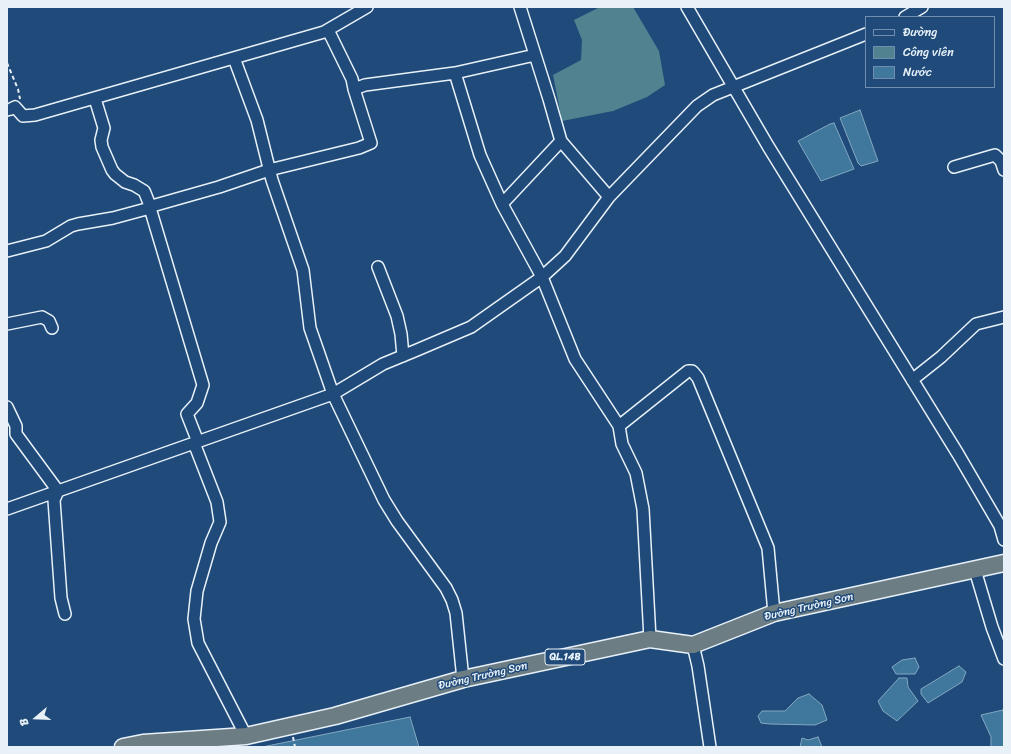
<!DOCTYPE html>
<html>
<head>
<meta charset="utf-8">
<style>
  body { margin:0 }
  #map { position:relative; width:1011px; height:754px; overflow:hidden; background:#1f4a7a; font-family:Sriracha,sans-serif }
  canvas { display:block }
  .frame { position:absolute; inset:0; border:8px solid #e8f1f8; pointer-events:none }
  .legend { position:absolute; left:865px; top:16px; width:130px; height:72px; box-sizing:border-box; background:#1f4a7a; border:1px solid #6f8dac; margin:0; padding:5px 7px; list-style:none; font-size:12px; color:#e8f1f8 }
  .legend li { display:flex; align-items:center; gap:8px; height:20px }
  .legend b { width:20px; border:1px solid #6f8dac }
  .north { position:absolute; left:16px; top:698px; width:40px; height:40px; -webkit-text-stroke:3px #1f4a7a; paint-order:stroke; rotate:251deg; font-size:11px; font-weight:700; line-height:16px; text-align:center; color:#e8f1f8 }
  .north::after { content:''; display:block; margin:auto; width:14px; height:18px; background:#e8f1f8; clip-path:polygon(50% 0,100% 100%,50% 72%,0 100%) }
</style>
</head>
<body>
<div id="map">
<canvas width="1011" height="754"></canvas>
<div class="frame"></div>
<ul class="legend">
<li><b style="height:5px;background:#1f4a7a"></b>Đường</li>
<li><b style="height:11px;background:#50838f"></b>Công viên</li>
<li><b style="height:11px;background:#40779d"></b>Nước</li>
</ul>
<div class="north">B</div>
</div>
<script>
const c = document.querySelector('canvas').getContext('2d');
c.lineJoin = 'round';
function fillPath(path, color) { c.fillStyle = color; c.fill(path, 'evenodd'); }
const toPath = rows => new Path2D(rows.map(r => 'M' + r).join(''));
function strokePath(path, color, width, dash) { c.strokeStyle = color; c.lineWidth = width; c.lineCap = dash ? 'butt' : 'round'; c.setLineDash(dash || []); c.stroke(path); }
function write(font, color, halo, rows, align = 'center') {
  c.font = font + ' Sriracha,sans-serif'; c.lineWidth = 3; c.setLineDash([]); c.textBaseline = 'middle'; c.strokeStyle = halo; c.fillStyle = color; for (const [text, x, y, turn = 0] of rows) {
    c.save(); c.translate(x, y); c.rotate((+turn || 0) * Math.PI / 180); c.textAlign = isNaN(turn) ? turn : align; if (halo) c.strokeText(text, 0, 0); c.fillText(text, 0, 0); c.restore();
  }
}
const green = toPath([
  [600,7,633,7,659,51,665,85,647,97,613,111,562,121,553,75,581,60,582,40,574,20]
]);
const water = toPath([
  [860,110,878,161,861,166,858,163,840,118,860,110],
  [834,123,854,169,821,181,798,141,830,124,834,123],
  [915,658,919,667,915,674,896,674,892,667,902,660,915,658],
  [959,666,966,672,962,682,928,703,921,694,921,689,959,666],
  [899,678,907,678,908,687,918,701,897,721,883,711,878,701,899,678],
  [809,694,822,705,827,720,815,725,770,724,761,723,758,716,762,711,785,711,798,698,809,694],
  [1003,710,1004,715,1004,747,991,747,991,737,981,715,1003,710],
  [410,717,419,747,262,747,410,717],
  [818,737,822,747,800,747,802,738,808,740,818,737]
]);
const path = toPath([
  [7,63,18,89,20,99],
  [293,737,295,747]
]);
const minor = toPath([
  [520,7,549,99,561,141,609,197],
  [687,7,768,146,958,454,1000,526,1004,540],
  [905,17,922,7],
  [234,58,257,120,272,180,303,270,310,328,333,394,384,500,397,521,446,588,452,600,456,613,463,679],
  [455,73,480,155,502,204,542,277,575,359,619,426,622,444,636,473,643,509,650,639],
  [354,89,365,85,455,73,535,55],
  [94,98,96,102,104,128,101,140,102,147,112,170,115,174,125,182,134,185,144,191,145,193,151,208],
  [7,110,11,109,15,107,23,116,35,115,324,32,367,7],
  [954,167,995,155,1001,161,1004,170],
  [502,204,561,141],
  [7,251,46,241,71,226,78,224,113,218,150,208],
  [378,267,397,316,401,334,403,356],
  [7,324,42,317,49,321,52,328],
  [912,380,941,357,976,324,1004,317],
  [7,407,16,426,16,434,58,491,54,500,61,598,65,614],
  [619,426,688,371,692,371,694,373,698,378,768,548,774,613],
  [198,442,187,414,197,403,203,385,150,208,152,206,219,187,269,170,359,148,371,143,354,89,352,79,328,30],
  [194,443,217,502,220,522,211,543,197,591,194,619,198,643,246,736],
  [7,509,333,394,383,364,417,350,471,327,542,277,565,256,609,197,697,106,713,95,866,34],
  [975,570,992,627,1004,659],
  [693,645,698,666,710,747]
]);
const highway = toPath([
  [123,747,143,743,246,736,335,716,463,679,650,639,693,645,774,613,1004,563]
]);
const shields = [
  [565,657,40]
];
const shieldNames = [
  ["QL.14B",565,657]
];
const streetNames = [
  ["Đường Trường Sơn",809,607,-13],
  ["Đường Trường Sơn",483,676,-13]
];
fillPath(green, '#50838f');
fillPath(water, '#40779d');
strokePath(water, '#83a8c1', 1);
strokePath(minor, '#e8f1f8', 14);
strokePath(highway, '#e8f1f8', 19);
strokePath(path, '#e8f1f8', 2, [4, 3]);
strokePath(minor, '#1f4a7a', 11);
strokePath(highway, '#6d7d84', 16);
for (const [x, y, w] of shields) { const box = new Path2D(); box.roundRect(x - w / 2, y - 8, w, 16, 3); c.fillStyle = '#1f4a7a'; c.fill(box); strokePath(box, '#e8f1f8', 1); }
write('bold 10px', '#e8f1f8', null, shieldNames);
write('11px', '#e8f1f8', '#1f4a7a', streetNames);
</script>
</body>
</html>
